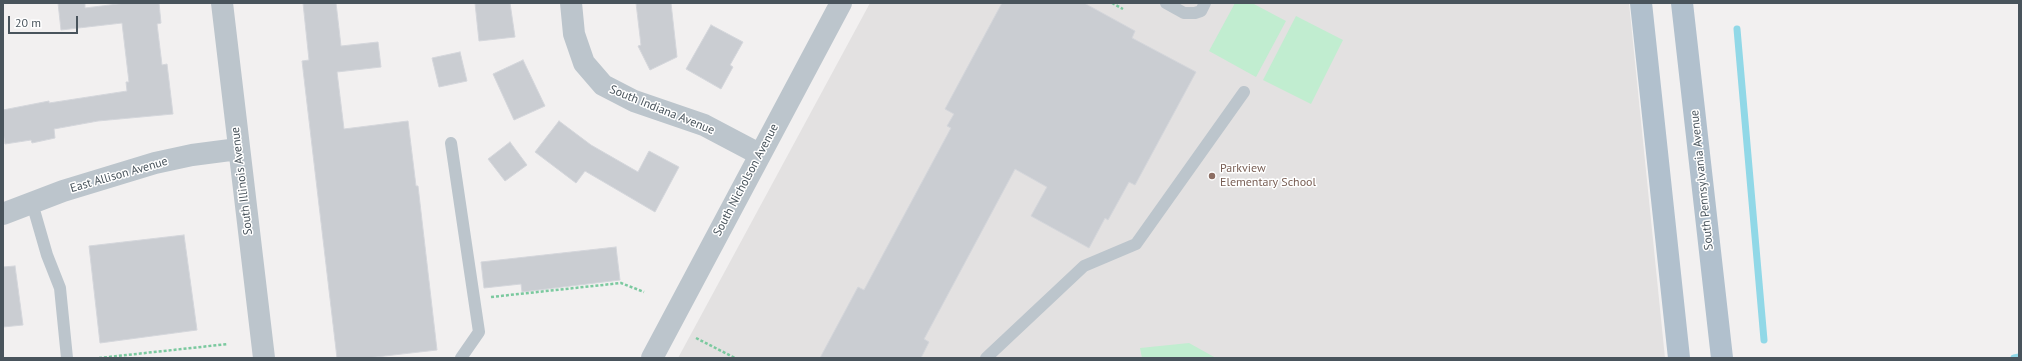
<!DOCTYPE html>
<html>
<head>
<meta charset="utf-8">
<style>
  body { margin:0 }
  #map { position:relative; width:2022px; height:361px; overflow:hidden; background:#f2f0f0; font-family:"PT Sans",sans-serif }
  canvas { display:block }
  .frame { position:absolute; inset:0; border:4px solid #49545c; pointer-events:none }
  .scale { position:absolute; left:8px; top:16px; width:70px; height:18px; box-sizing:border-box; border:2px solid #49545c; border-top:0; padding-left:5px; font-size:12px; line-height:14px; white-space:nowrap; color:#49545c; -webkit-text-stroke:3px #fff; paint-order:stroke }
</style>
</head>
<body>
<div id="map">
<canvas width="2022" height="361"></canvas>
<div class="frame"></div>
<div class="scale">20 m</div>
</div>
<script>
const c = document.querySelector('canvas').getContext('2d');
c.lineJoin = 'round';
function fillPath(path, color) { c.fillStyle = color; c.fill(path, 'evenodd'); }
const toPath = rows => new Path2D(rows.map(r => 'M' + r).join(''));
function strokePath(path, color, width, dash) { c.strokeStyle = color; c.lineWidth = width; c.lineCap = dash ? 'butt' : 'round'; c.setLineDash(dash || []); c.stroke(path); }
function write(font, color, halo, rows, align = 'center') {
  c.font = font + ' "PT Sans",sans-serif'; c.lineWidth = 3; c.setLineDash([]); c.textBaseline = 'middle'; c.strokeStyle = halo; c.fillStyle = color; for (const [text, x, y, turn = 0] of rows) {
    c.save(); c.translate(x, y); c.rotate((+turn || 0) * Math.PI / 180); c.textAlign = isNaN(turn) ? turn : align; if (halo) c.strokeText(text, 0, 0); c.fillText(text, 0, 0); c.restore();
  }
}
const education = toPath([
  [870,3,1629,3,1665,358,678,358]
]);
const green = toPath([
  [1235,3,1252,3,1286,21,1256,77,1209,51],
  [1296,16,1343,40,1311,104,1263,80],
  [1189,343,1216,358,1142,358,1140,348]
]);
const stream = toPath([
  [1737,29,1764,340],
  [2014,358,2019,357]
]);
const building = toPath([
  [58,3,85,3,85,8,126,3,159,3,161,23,157,24,162,65,167,64,173,114,98,121,54,129,55,138,32,143,31,140,5,144,3,132,3,110,49,101,49,103,127,91,126,82,129,82,122,23,61,30,58,3],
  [303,3,336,3,341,46,378,42,381,67,337,72,344,129,408,121,416,186,418,186,437,350,367,358,337,358,302,61,309,60,303,3],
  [475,3,510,3,515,37,479,41,475,3],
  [636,3,671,3,677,57,650,70,638,46,641,45,636,3],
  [1002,3,1084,3,1135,31,1132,38,1196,72,1135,185,1129,182,1108,220,1105,218,1089,248,1031,216,1047,187,1015,169,924,339,929,342,921,358,820,358,858,287,864,290,951,128,947,126,954,114,945,109,1002,3],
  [711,25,743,42,730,65,733,67,721,89,686,69,711,25],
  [460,52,467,81,439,87,432,58,460,52],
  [523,60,545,106,514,120,493,74,523,60],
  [559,121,591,145,638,172,649,151,679,167,655,212,585,171,576,183,535,152,559,121],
  [510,142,527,165,505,181,488,159,510,142],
  [184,235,197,330,100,343,89,246,184,235],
  [616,247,620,280,522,292,521,284,484,288,481,262,616,247],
  [15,266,23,325,3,327,3,267,15,266]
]);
const path = toPath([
  [1112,3,1123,9],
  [491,297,621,283,644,292],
  [696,338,735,358],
  [99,358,228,344]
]);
const lane = toPath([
  [1166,3,1184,13,1195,13,1201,11,1205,3],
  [451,143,479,332,461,358],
  [32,203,47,255,60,288,67,358],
  [986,358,1084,266,1136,244,1244,92]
]);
const street = toPath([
  [222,3,264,358],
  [571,3,574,34,584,63,603,85,634,101,704,125,759,154],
  [3,214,63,191,155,163,192,155,238,149],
  [652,358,841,3]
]);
const primary = toPath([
  [1641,3,1679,358],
  [1682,3,1722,358]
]);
const markers = [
  [1212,176,4,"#8d6e63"]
];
const streetNames = [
  ["South Indiana Avenue",662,110,22],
  ["East Allison Avenue",119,175,-16],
  ["South Nicholson Avenue",746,180,-62],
  ["South Pennsylvania Avenue",1702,180,-96],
  ["South Illinois Avenue",242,181,-97]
];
const educationNames = [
  ["Parkview",1220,169],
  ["Elementary School",1220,183]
];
fillPath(education, '#e3e1e1');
fillPath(green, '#c1edd0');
strokePath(stream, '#91d8e7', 7);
fillPath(building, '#cacdd2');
strokePath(building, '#d4d6db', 1);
strokePath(path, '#7bc99f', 2.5, [3, 2]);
strokePath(lane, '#bcc5cc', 12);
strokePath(street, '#bcc5cc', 22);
strokePath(primary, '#b1c0cd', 22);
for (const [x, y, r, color] of markers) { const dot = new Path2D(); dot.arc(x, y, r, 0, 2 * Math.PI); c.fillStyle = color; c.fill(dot); strokePath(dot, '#fff', 1.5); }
write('12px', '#49545c', '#fff', streetNames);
write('12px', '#785e54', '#fff', educationNames, 'left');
</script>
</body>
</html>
